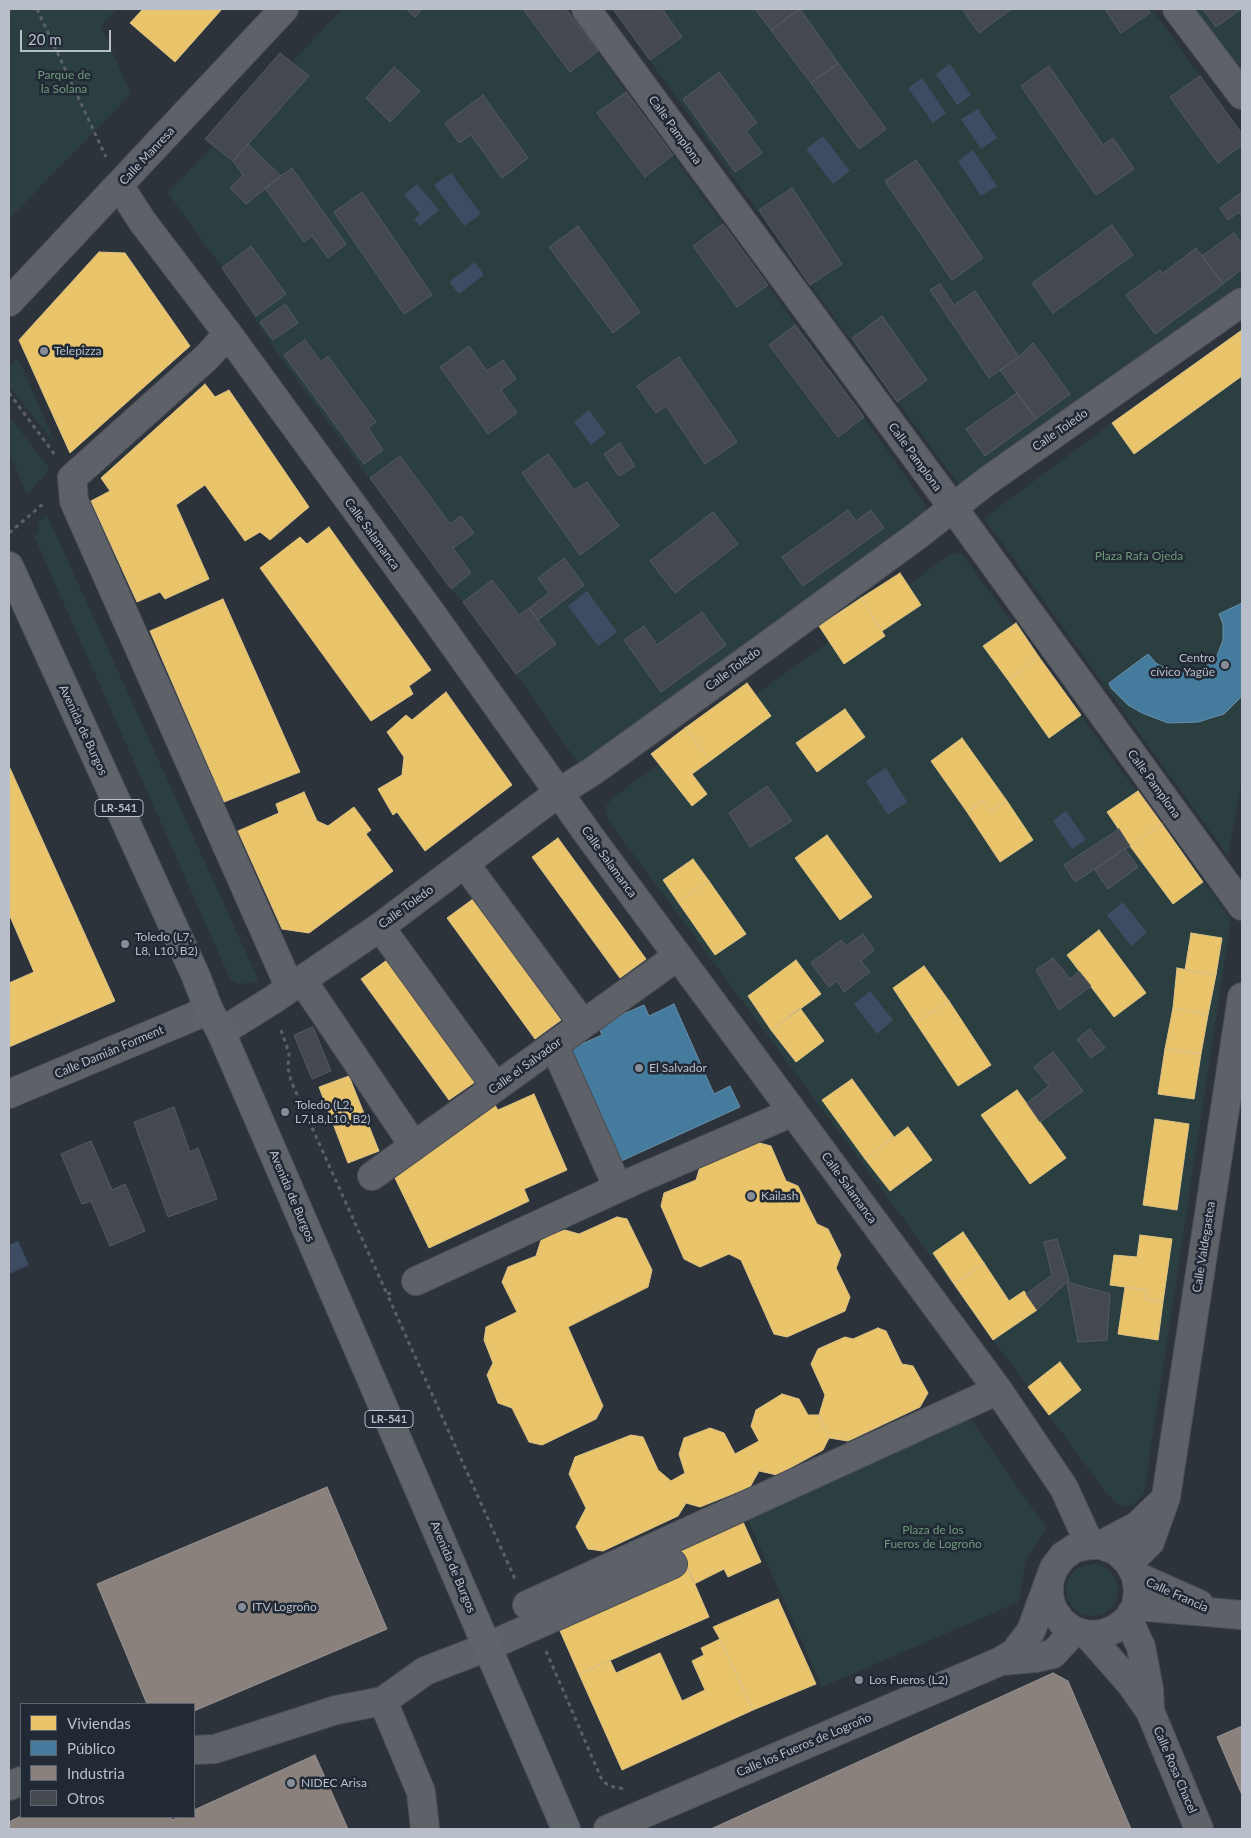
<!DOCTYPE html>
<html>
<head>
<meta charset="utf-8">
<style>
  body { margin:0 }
  #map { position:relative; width:1251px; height:1838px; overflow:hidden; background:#2d333a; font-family:Lato,sans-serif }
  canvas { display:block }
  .frame { position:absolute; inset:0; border:10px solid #b9bfca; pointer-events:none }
  .legend { position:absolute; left:20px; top:1703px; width:175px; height:115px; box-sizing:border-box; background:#212935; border:1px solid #5e6571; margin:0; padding:6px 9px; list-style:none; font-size:15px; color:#b9bfca }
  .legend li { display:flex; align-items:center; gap:10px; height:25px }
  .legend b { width:25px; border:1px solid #5e6571 }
  .scale { position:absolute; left:20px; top:30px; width:91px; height:22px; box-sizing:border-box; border:2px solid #b9bfca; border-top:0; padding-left:6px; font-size:15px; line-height:18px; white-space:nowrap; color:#b9bfca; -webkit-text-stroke:4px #212935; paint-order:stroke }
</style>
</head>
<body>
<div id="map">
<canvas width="1251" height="1838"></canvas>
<div class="frame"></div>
<ul class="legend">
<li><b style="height:14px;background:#e9c46a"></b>Viviendas</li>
<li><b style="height:14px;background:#457b9d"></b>Público</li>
<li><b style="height:14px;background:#8a817c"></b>Industria</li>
<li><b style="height:14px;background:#44494f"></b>Otros</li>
</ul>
<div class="scale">20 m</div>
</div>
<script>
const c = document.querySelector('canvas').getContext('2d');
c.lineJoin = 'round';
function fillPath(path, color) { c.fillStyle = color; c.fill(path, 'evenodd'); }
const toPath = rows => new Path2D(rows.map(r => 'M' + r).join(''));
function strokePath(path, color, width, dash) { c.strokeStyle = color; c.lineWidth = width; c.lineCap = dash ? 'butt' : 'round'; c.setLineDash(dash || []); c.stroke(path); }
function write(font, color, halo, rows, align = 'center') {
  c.font = font + ' Lato,sans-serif'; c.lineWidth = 5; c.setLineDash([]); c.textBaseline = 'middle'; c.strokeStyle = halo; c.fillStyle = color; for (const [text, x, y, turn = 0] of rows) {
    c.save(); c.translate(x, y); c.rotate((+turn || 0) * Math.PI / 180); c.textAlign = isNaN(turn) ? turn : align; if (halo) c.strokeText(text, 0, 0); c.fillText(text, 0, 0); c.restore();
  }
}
const green = toPath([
  [9,9,117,9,101,26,131,94,9,219],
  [342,9,566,9,864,417,926,506,925,512,580,766,516,674,463,602,451,589,280,357,222,268,168,193],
  [613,9,1152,9,1242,134,1242,287,968,486,960,486,827,308],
  [1192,9,1242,9,1242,77],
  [18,358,56,445,9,386,9,367],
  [1242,376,1242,779,1228,856,984,518,1112,423,1134,454],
  [9,416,50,469,27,495,9,452],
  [47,515,259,981,240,984,230,979,34,536,39,532,39,528,36,524],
  [952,553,960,554,964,557,1231,919,1144,1493,1133,1505,1121,1506,1108,1495,608,820,605,808,612,798],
  [970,1418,1046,1528,1025,1563,1019,1602,822,1687,746,1516],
  '1066 1590a26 26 0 1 1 52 0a26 26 0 1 1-52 0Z'
]);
const water = toPath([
  [950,64,971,95,957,105,936,74],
  [922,78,946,113,933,123,908,88],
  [978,109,997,138,981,149,961,119],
  [823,136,850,171,833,184,806,149],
  [973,150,997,186,981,196,958,161],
  [451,173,481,214,464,226,434,185],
  [417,184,439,210,420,226,414,219,420,214,404,195],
  [475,262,484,275,459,294,449,282],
  [589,410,606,433,591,445,574,422],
  [587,591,617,632,598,646,568,606],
  [886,768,907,802,888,815,866,781],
  [1066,811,1086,840,1072,849,1053,821],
  [1123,902,1147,933,1131,946,1107,915],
  [870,991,893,1020,877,1034,854,1004],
  [18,1241,29,1265,9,1274,9,1245]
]);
const homes = toPath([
  [143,9,222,9,175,62,130,23,143,9],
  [99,252,125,253,190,346,70,453,19,340,99,252],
  [1242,330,1242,376,1134,454,1112,423,1242,330],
  [205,384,215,397,229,390,309,507,270,540,260,532,245,541,205,485,176,505,209,579,165,599,160,592,137,602,91,501,110,491,101,478,205,384],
  [329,527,431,670,409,686,413,694,371,721,260,568,300,537,307,544,329,527],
  [900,573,921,605,882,631,861,598,900,573],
  [861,598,885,636,844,664,819,626,861,598],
  [223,599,300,772,224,802,150,631,223,599],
  [1016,623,1039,657,1008,680,983,646,1016,623],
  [1039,657,1081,715,1049,738,1008,680,1039,657],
  [747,683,771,716,710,761,685,728,747,683],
  [446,692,512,785,425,851,397,812,393,815,378,789,402,775,404,757,387,732,406,715,412,720,446,692],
  [845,709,865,737,817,772,796,743,845,709],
  [685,728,710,761,692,774,707,794,692,806,651,754,685,728],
  [962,738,1007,801,990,812,983,801,967,812,931,761,962,738],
  [9,766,115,1001,9,1047,9,983,34,972,9,914,9,766],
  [1138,791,1162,824,1130,846,1107,812,1138,791],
  [304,792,317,821,328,826,354,807,371,830,366,834,393,871,309,933,282,929,238,831,279,813,276,804,304,792],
  [983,801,990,812,1007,801,1033,840,1000,862,967,812,983,801],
  [1162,824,1203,882,1173,904,1130,846,1162,824],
  [827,835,872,897,840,920,795,858,827,835],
  [558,838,646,959,620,978,532,857,558,838],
  [693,859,709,881,678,902,663,880,693,859],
  [709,881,746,934,715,955,678,902,709,881],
  [473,899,561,1020,535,1039,447,918,473,899],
  [1099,930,1146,993,1114,1017,1067,955,1099,930],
  [1191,933,1222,938,1216,975,1185,970,1191,933],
  [387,960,475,1082,449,1100,361,979,387,960],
  [796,960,821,994,771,1030,748,996,796,960],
  [924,966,949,1001,916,1023,893,988,924,966],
  [1177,968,1216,975,1208,1015,1173,1008,1177,968],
  [949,1001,991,1065,958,1086,916,1023,949,1001],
  [800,1008,824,1041,796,1062,771,1030,800,1008],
  [1173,1008,1208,1015,1201,1054,1165,1049,1173,1008],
  [1165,1049,1201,1054,1194,1099,1158,1094,1165,1049],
  [349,1076,379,1151,348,1163,319,1087,349,1076],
  [852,1079,894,1137,865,1159,822,1100,852,1079],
  [1017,1090,1066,1158,1030,1184,981,1115,1017,1090],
  [534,1094,567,1170,524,1189,529,1201,429,1248,394,1176,493,1102,498,1110,534,1094],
  [1155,1119,1189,1124,1177,1210,1143,1205,1155,1119],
  [908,1127,932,1160,890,1191,865,1159,908,1127],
  [756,1142,771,1146,786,1181,798,1186,817,1224,828,1229,841,1255,836,1268,850,1297,845,1311,787,1337,774,1334,741,1260,729,1254,700,1267,684,1259,661,1206,664,1193,696,1180,700,1167,756,1142],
  [617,1217,627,1219,652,1270,648,1287,568,1327,603,1406,596,1419,542,1445,529,1442,512,1408,498,1403,487,1375,493,1363,484,1340,486,1327,517,1312,502,1282,508,1267,536,1256,542,1237,565,1230,579,1234,617,1217],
  [963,1232,984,1263,954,1284,933,1253,963,1232],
  [1140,1235,1172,1239,1163,1302,1145,1299,1147,1290,1110,1285,1114,1255,1137,1257,1140,1235],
  [984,1263,1009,1301,1024,1291,1037,1310,993,1340,954,1284,984,1263],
  [1125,1287,1147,1290,1145,1299,1163,1302,1158,1340,1118,1334,1125,1287],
  [878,1328,886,1331,902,1364,913,1366,928,1393,920,1407,848,1441,829,1438,819,1415,825,1395,811,1364,818,1349,845,1337,853,1339,878,1328],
  [1060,1362,1081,1390,1049,1415,1028,1387,1060,1362],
  [782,1394,799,1399,808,1415,819,1415,829,1438,823,1450,777,1475,759,1471,750,1487,700,1507,686,1503,678,1516,603,1551,588,1549,576,1527,586,1508,569,1474,575,1457,631,1435,643,1437,658,1470,671,1481,685,1473,679,1454,684,1438,710,1428,724,1433,735,1454,759,1441,751,1426,756,1410,782,1394],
  [739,1513,761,1562,728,1577,724,1569,694,1584,676,1542,739,1513],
  [687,1566,709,1617,579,1674,557,1624,687,1566],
  [778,1599,816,1684,753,1710,720,1639,713,1627,778,1599],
  [720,1639,753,1710,622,1770,579,1674,610,1660,616,1673,660,1653,682,1701,705,1690,692,1661,704,1655,701,1648,720,1639]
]);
const public = toPath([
  [1242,603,1242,696,1224,714,1198,722,1168,723,1142,713,1128,705,1111,688,1109,683,1148,654,1156,663,1172,672,1191,673,1205,667,1217,656,1223,640,1223,624,1219,614,1242,603],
  [674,1004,714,1094,730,1086,740,1107,619,1162,568,1050,602,1035,598,1025,644,1005,649,1016,674,1004]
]);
const industry = toPath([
  [327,1487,387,1629,194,1711,194,1704,147,1704,97,1584,327,1487],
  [1053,1673,1068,1681,1131,1829,711,1829,1053,1673],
  [1242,1726,1242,1795,1217,1737,1242,1726],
  [315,1755,348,1829,9,1829,9,1822,21,1816,171,1817,172,1820,179,1817,194,1817,194,1810,315,1755]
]);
const building = toPath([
  [406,9,422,9,415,17,406,9],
  [523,9,566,9,598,51,570,72,523,9],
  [613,9,662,9,682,37,650,60,613,9],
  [755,9,800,9,771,30,755,9],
  [800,9,838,63,811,83,771,30,800,9],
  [962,9,1010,9,1010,10,979,33,962,9],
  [1105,9,1147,9,1150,13,1121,33,1105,9],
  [1203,9,1241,9,1216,27,1203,9],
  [280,53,309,76,233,161,205,139,280,53],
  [838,63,886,129,859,149,811,83,838,63],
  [1049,66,1103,145,1113,138,1134,169,1096,195,1021,86,1049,66],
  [394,67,420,91,390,122,366,98,394,67],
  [719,72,757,123,746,131,762,153,735,172,683,99,719,72],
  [1200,76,1242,134,1242,145,1218,163,1170,97,1200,76],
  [626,92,673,155,645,177,597,113,626,92],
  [483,95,528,158,502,178,471,135,459,143,445,123,483,95],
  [248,144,281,176,246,204,230,188,243,175,233,161,248,144],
  [916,160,983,258,952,280,885,181,916,160],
  [292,168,346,244,328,258,312,236,304,242,265,188,292,168],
  [792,188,842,264,810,285,759,210,792,188],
  [362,192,432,295,404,314,334,212,362,192],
  [1242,192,1242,217,1239,212,1228,220,1220,208,1242,192],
  [723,224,768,285,737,307,693,246,723,224],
  [1112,225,1133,255,1053,313,1032,283,1112,225],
  [578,226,640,312,613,333,549,247,578,226],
  [1234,233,1242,244,1242,269,1223,284,1202,256,1234,233],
  [251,246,286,294,256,316,222,268,251,246],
  [1196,248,1223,284,1155,334,1126,295,1160,270,1163,273,1196,248],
  [940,284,954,305,975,291,1019,357,989,378,930,290,940,284],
  [285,304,298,323,273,340,260,322,285,304],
  [882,316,927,380,897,402,852,338,882,316],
  [795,325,864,417,838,437,769,345,795,325],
  [305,340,321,362,328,356,376,422,368,428,383,450,364,464,284,355,305,340],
  [1033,343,1070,394,1036,419,1000,370,1019,357,1033,343],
  [469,346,487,371,503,360,516,379,501,390,517,413,488,434,440,367,469,346],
  [679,357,737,442,705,464,666,406,656,413,637,386,679,357],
  [1017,393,1036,419,985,456,966,429,1017,393],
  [620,443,635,466,619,476,604,454,620,443],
  [548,454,574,490,587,482,619,526,580,555,522,473,548,454],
  [400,456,450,524,461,516,474,533,453,548,471,573,451,589,370,478,400,456],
  [848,510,856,521,871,510,884,528,803,586,782,557,848,510],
  [713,512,738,544,675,593,650,561,713,512],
  [564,558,584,585,538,620,529,608,549,593,538,578,564,558],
  [492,580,519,615,529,608,556,644,516,674,463,602,492,580],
  [702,612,726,645,661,692,624,640,644,626,657,645,702,612],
  [767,786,792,821,750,847,729,813,767,786],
  [1119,829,1130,846,1075,882,1064,865,1119,829],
  [1124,848,1138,867,1108,889,1095,870,1124,848],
  [863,934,874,950,861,961,870,972,844,992,837,981,829,987,811,963,841,940,846,946,863,934],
  [1053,958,1070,979,1079,971,1091,986,1059,1010,1036,970,1053,958],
  [313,1027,331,1071,312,1079,294,1035,313,1027],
  [1090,1029,1105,1048,1091,1058,1077,1039,1090,1029],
  [1053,1052,1083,1091,1040,1122,1027,1103,1049,1086,1034,1067,1053,1052],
  [174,1107,190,1152,198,1148,217,1199,168,1217,134,1122,174,1107],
  [91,1141,112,1190,125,1184,145,1231,110,1246,91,1201,82,1204,61,1154,91,1141],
  [1057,1239,1069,1280,1037,1310,1026,1294,1052,1275,1044,1242,1057,1239],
  [1067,1282,1110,1294,1107,1340,1078,1342,1067,1282]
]);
const path = toPath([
  [37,9,106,157],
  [9,393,55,455],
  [9,533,44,503],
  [281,1030,289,1053,288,1068,291,1081,387,1294],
  [391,1293,387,1294,515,1579],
  [546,1651,602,1780,609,1786,625,1789]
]);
const minor = toPath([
  [586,9,954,509,1242,906],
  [1177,9,1242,95],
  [119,185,142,221,228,334,432,614,588,834,998,1390,1064,1488,1090,1545],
  [9,302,284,9],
  [228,334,207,357,72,478,74,501,290,988],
  [465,864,583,1024],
  [380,927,496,1087],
  [302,980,414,1146],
  [221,1032,271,1001,380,927,558,793,593,771,765,647,918,535,987,481,1242,302],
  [554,1045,618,1188],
  [9,1094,209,1010],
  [372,1176,678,956],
  [416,1281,631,1182,793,1112],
  [1101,1545,1137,1526,1162,1502],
  [1129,1563,1150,1542,1166,1497,1242,997],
  [1136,1576,1199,1604],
  [527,1605,998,1390],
  [1136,1606,1242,1615],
  [1128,1619,1141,1647,1149,1689,1150,1710],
  [1088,1635,1131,1684,1150,1711,1199,1829],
  [1001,1661,1035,1658,1053,1654,1074,1631],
  [194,1750,215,1749,336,1710,383,1701],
  [9,1786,21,1781],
  [425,1829,421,1792,383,1701,425,1671,487,1647,673,1564],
  [608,1829,1001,1661,1014,1653,1031,1631,1054,1568,1063,1556,1075,1548,1090,1545,1101,1545,1117,1551,1129,1563,1136,1576,1138,1591,1136,1606,1128,1619,1117,1628,1103,1634,1088,1635,1074,1631,1062,1622,1053,1610,1049,1597,1049,1582]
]);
const major = toPath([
  [9,566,195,974,209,1010,221,1032,566,1829]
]);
const markers = [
  [44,351,5,"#888e98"],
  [1225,665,5,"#888e98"],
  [125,944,5,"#888e98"],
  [639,1068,5,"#888e98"],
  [285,1112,5,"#888e98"],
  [751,1196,5,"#888e98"],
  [242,1607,5,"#888e98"],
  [859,1680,5,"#888e98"],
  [291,1783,5,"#888e98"]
];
const shields = [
  [119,808,48],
  [389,1419,48]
];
const shieldNames = [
  ["LR-541",119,808],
  ["LR-541",389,1419]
];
const parkNames = [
  ["Parque de",64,75],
  ["la Solana",64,89],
  ["Plaza Rafa Ojeda",1139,556],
  ["Plaza de los",933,1530],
  ["Fueros de Logroño",933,1544]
];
const streetNames = [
  ["Calle Pamplona",675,130,54],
  ["Calle Manresa",147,156,-47],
  ["Calle Toledo",1060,430,-35],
  ["Calle Pamplona",915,457,54],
  ["Calle Salamanca",372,534,54],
  ["Calle Toledo",733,669,-36],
  ["Avenida de Burgos",83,730,65],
  ["Calle Pamplona",1154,784,54],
  ["Calle Salamanca",609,862,54],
  ["Calle Toledo",406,907,-36],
  ["Calle Damián Forment",109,1052,-23],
  ["Calle el Salvador",525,1066,-36],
  ["Calle Salamanca",849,1188,54],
  ["Avenida de Burgos",292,1196,67],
  ["Calle Valdegastea",1204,1247,-81],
  ["Avenida de Burgos",453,1567,67],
  ["Calle Francia",1177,1595,24],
  ["Calle los Fueros de Logroño",804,1745,-23],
  ["Calle Rosa Chacel",1175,1770,67]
];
const poiNames = [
  ["Telepizza",54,351],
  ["Centro",1215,658,"right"],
  ["cívico Yagüe",1215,672,"right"],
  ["Toledo (L7,",135,937],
  ["L8, L10, B2)",135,951],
  ["El Salvador",649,1068],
  ["Toledo (L2,",295,1105],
  ["L7,L8,L10, B2)",295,1119],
  ["Kailash",761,1196],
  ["ITV Logroño",252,1607],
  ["Los Fueros (L2)",869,1680],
  ["NIDEC Arisa",301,1783]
];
fillPath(green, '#2b3e40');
fillPath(water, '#3e4c63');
fillPath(homes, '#e9c46a');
strokePath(homes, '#dbc287', 1);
fillPath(public, '#457b9d');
strokePath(public, '#688faa', 1);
fillPath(industry, '#8a817c');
strokePath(industry, '#989493', 1);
fillPath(building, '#44494f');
strokePath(building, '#565a61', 1);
strokePath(minor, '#4b4f55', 30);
strokePath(major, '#4b4f57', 30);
strokePath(path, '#5c6166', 3, [4, 4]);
strokePath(minor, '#5e6168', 28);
strokePath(major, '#5f636a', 28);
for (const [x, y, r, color] of markers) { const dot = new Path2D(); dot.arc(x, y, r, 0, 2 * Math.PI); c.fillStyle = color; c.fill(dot); strokePath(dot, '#212935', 2); }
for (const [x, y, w] of shields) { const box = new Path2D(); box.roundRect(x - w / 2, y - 8.5, w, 17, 4); c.fillStyle = '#212935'; c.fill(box); strokePath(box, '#b9bfca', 1); }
write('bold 11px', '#b9bfca', null, shieldNames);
write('12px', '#72997b', '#212935', parkNames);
write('12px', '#b9bfca', '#212935', streetNames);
write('12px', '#b9bfca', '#212935', poiNames, 'left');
</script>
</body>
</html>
